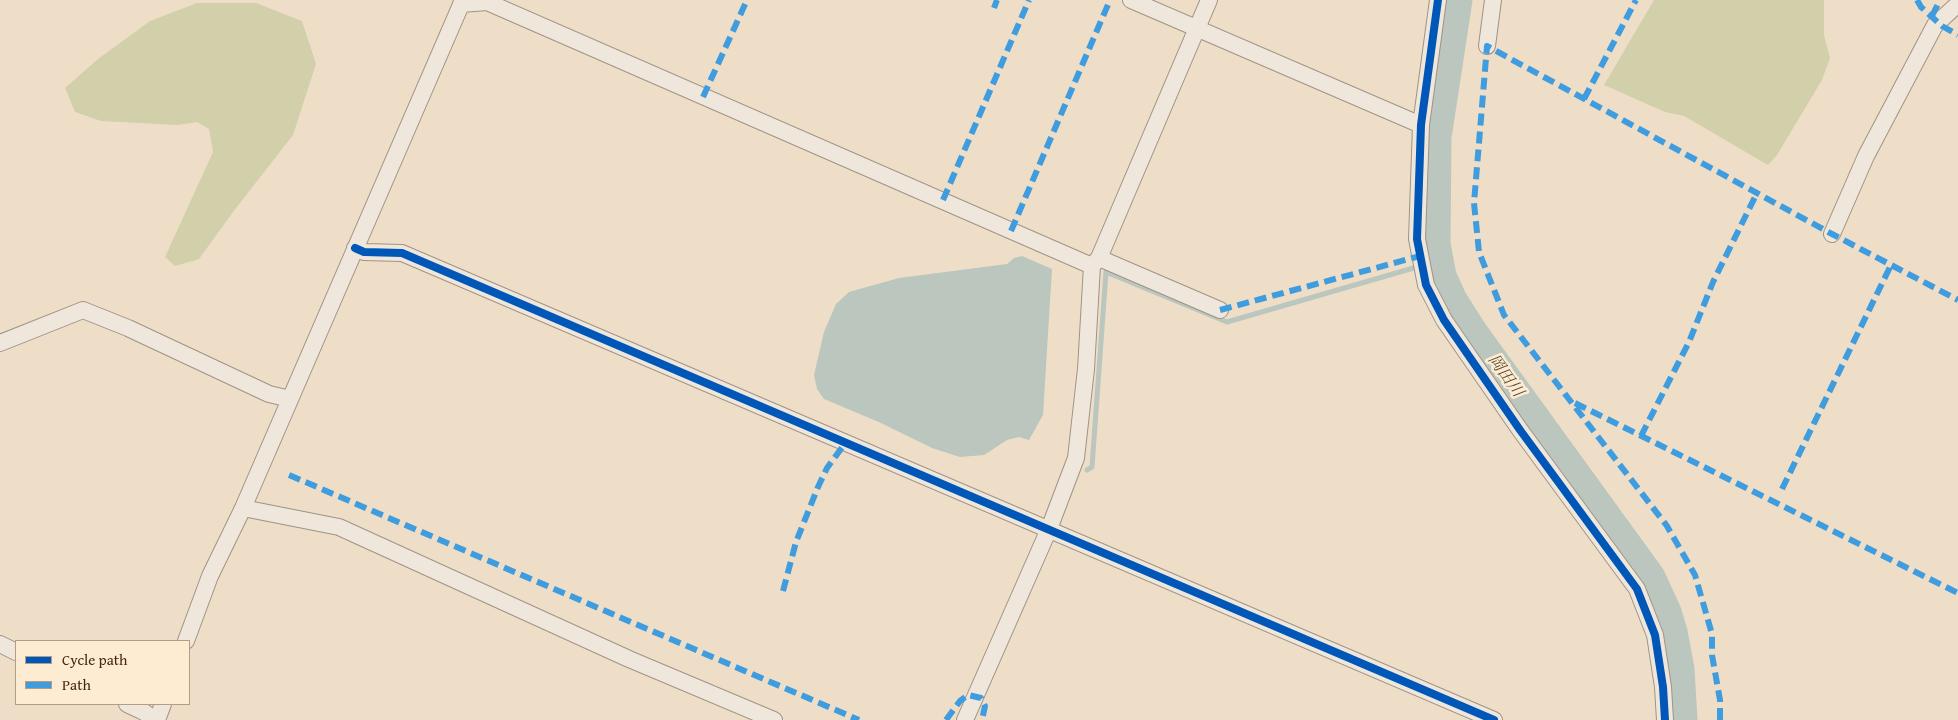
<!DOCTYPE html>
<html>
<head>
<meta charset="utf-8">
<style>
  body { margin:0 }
  #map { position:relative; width:1958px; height:720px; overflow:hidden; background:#eedec8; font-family:"Gentium Book Plus",serif }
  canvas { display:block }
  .legend { position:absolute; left:15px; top:640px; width:175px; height:65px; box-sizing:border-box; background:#feecd2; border:1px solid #b39d84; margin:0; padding:6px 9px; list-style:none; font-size:15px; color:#43270e }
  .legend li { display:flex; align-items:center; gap:10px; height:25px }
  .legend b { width:25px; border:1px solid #b39d84 }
</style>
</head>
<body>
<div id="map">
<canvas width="1958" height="720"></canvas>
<ul class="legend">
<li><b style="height:6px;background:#0057b8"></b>Cycle path</li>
<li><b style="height:6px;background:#3f9cde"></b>Path</li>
</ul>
</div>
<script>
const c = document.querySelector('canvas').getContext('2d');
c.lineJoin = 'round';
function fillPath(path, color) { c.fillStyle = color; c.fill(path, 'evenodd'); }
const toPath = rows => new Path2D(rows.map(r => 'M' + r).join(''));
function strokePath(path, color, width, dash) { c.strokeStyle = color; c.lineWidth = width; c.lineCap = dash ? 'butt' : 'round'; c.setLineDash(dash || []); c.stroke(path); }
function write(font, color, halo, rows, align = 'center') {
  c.font = font + ' "Gentium Book Plus","Noto Serif JP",serif'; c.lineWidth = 5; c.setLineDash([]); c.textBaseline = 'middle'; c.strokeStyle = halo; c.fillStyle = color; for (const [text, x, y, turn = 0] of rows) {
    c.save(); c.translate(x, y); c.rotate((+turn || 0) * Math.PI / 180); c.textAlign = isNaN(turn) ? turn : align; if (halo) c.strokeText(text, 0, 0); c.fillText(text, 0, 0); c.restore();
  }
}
const green = toPath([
  [1654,0,1824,0,1824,35,1830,58,1822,80,1777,155,1768,165,1684,116,1665,112,1604,85],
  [197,3,256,3,302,21,316,64,293,135,233,212,199,259,175,266,165,257,213,152,209,129,197,122,178,125,101,121,75,112,65,88,98,59,150,21]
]);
const water = toPath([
  [1022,256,1052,269,1043,415,1029,440,1019,437,1007,440,984,455,960,457,932,448,881,423,824,399,817,389,814,375,824,332,836,304,849,292,899,278,1007,264,1014,258]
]);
const stream = toPath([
  [1087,470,1092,467,1106,272,1227,322,1417,267,1439,262]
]);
const river = toPath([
  [1458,0,1437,137,1436,244,1442,276,1453,300,1474,333,1651,577,1667,612,1673,632,1680,669,1683,720]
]);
const minor = toPath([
  [1131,0,1421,125],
  [1438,0,1421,125,1417,239,1426,285,1444,320,1520,430,1637,589,1655,635,1663,687,1665,720],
  [461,4,487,2,1092,266],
  [1487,46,1493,0],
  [1832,234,1866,156,1935,25,1958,4],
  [355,248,364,252,402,253,1494,720],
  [1099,258,1220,310],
  [0,343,83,310,128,328,269,394,290,399],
  [243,508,339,527,629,659,774,720],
  [186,641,210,576,243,508,463,0],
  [0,644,16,652],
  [127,704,144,712,155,720],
  [157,720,163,704],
  [965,720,1049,529,1076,458,1086,369,1092,266,1099,258,1209,0]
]);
const quiet = toPath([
  [1917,0,1921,7,1942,26,1958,35],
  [994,8,997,0],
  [1932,16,1940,0],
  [703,97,747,0],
  [1584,99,1636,0],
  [943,200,1029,0],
  [1011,231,1110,0],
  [1220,310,1420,256],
  [1575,403,1958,593],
  [1641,436,1689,342,1713,282,1757,193],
  [289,475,859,720],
  [1782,489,1891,265],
  [783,591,796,542,818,487,827,468,846,442],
  [946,720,960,701,968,695,981,698,985,706,982,720],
  [1720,720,1720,700,1712,655,1712,634,1695,575,1667,526,1504,315,1479,252,1474,203,1487,46,1832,234,1958,300]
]);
const cycleway = toPath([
  [1438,0,1421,125,1417,239,1426,285,1444,320,1520,430,1637,589,1655,635,1663,687,1665,720],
  [355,248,364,252,402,253,1494,720]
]);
const waterNames = [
  ["岡田川",1505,376,54]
];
fillPath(green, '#d1d0aa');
fillPath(water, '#bac6be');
strokePath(stream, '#bac6be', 5);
strokePath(river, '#bac6be', 29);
strokePath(minor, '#9f9384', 18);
strokePath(minor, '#f0e7dc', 16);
strokePath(quiet, '#3f9cde', 6, [12, 6]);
strokePath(cycleway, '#0057b8', 8);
write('italic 16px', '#5b4c39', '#feecd2', waterNames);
</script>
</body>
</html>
